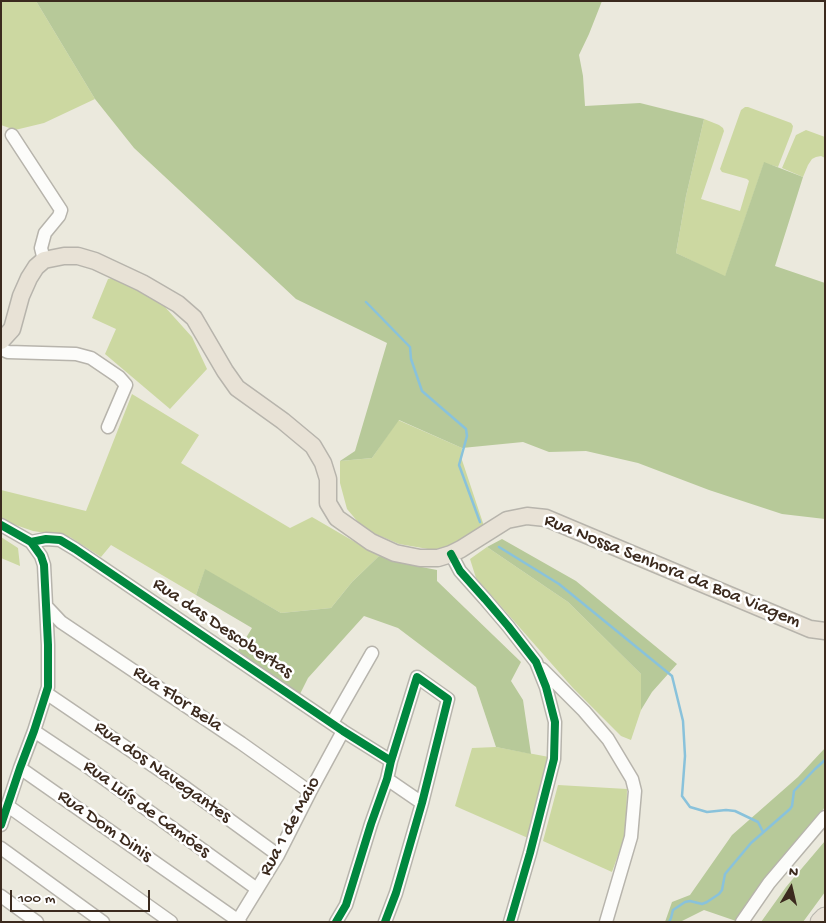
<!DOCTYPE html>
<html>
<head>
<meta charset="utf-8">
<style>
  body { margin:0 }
  #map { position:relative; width:826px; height:923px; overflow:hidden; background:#ebe9dd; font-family:"Gochi Hand",sans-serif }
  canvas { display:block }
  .frame { position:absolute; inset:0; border:2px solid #3b2a1e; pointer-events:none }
  .north { position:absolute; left:766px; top:863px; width:50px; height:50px; -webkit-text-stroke:4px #fff; paint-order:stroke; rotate:9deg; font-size:14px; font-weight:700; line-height:20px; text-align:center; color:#3b2a1e }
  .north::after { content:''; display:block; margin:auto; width:18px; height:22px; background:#3b2a1e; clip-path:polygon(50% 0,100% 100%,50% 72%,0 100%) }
  .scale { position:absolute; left:10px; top:890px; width:140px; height:22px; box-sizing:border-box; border:2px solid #3b2a1e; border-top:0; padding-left:6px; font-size:15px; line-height:18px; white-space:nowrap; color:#3b2a1e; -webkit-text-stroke:4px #fff; paint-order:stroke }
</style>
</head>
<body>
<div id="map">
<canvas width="826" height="923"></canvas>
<div class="frame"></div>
<div class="north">N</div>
<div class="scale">100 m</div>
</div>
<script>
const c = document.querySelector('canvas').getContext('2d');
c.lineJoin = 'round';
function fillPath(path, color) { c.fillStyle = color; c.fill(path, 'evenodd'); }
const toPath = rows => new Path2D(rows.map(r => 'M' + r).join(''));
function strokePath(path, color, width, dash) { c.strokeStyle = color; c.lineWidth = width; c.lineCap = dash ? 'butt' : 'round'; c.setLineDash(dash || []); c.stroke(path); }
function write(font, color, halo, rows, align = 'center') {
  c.font = font + ' "Gochi Hand",sans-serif'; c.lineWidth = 5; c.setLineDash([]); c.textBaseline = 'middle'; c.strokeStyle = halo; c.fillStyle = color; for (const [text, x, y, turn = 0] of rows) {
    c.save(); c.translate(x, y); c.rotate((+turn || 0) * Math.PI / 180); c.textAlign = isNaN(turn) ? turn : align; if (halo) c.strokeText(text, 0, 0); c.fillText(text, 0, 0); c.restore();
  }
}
const green = toPath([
  [1,1,36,1,95,99,44,123,15,130,1,125],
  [745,107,748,107,791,123,793,126,792,131,778,167,764,163,725,277,676,253,686,196,704,119,719,125,723,128,724,131,701,199,740,211,749,181,747,179,722,172,720,169,741,110],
  [806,130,825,137,825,158,821,156,816,157,812,159,808,165,803,177,782,168,796,135],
  [116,277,165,307,192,337,207,369,170,409,105,354,116,329,92,318,108,279],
  [132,394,199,435,181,463,290,528,312,517,379,556,352,582,331,608,281,613,205,570,196,595,111,545,101,557,70,537,33,531,1,520,1,490,86,511],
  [398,420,462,448,461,457,484,526,446,548,434,550,399,544,364,529,347,509,340,483,340,461,372,458],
  [1,537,18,548,20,566,1,558],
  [487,547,568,602,641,674,641,710,631,740,621,736,573,688,476,578,470,559],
  [496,747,549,757,528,838,455,806,472,748],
  [558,785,627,789,626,833,612,872,543,841]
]);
const forest = toPath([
  [36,1,602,1,589,34,579,55,583,76,585,106,640,103,704,119,686,196,676,253,725,276,764,162,803,177,775,266,825,283,825,519,782,514,709,490,638,463,586,451,549,452,523,442,462,448,399,420,372,458,340,461,355,451,387,343,296,299,134,148,95,99],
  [502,539,576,581,677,664,652,692,641,710,641,674,568,602,487,547],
  [379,556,406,564,437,570,437,581,521,662,511,681,523,700,531,754,496,747,476,687,398,628,364,616,308,678,299,696,238,651,252,628,196,595,205,569,281,613,331,608,352,582],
  [825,748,825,807,736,921,704,910,680,922,665,922,672,902,690,895,732,835,798,777],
  [825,841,825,892,803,922,761,922,786,887]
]);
const stream = toPath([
  [366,302,410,347,411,359,422,391,466,429,467,436,459,465,480,522],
  [499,547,559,584,672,676,683,721,685,756,682,796,690,807,707,812,726,810,735,811,758,822,763,832],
  [669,922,671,918,673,910,685,902,690,901,702,904,707,902,719,894,722,890,725,874,751,843,790,809,792,806,794,791,815,769,825,760]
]);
const minor = toPath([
  [12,135,61,210,59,216,45,233,41,248,44,260],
  [1,349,8,352,76,354,91,358,119,377,126,385,108,427],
  [1,525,31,542,41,556,44,565,48,645,48,687,34,731,20,768,1,825],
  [31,542,46,539,60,540,75,549,343,731,391,761],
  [451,554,460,571,485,599,508,626,536,662,546,687,555,722,554,759,530,853,510,922],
  [46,606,61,622,241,743,310,792],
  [542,669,584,711,608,739,632,779,635,791,631,837,606,922],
  [46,693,186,788,278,855],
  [332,723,372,653],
  [34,731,85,765,257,889],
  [20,768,240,922],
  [387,779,422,803],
  [8,806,171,922],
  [1,848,103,922],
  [1,896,37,922],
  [237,922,278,855,310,792,343,731],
  [336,922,346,905,371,824,387,779,391,761,417,677,448,699,422,803,396,893,385,922],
  [742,922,769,883,825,817]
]);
const major = toPath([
  [1,341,12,329,21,296,29,278,36,267,44,260,64,256,78,256,95,261,142,283,178,304,194,318,225,371,237,388,283,421,313,446,323,463,328,479,328,503,337,518,371,542,395,553,420,558,438,558,451,554,461,549,507,520,527,516,546,518,810,629,825,631]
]);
const highway = toPath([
  [820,922,825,917]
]);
const cycleway = toPath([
  [1,525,31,542,41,556,44,565,48,645,48,687,34,731,20,768,1,825],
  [31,542,46,539,60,540,75,549,343,731,391,761],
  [451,554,460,571,485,599,508,626,536,662,546,687,555,722,554,759,530,853,510,922],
  [336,922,346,905,371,824,387,779,391,761,417,677,448,699,422,803,396,893,385,922]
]);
const streetNames = [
  ["Rua Nossa Senhora da Boa Viagem",672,572,22],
  ["Rua das Descobertas",222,629,34],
  ["Rua Flor Bela",177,700,34],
  ["Rua dos Navegantes",162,773,35],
  ["Rua Luís de Camões",146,810,36],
  ["Rua Dom Dinis",104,827,35],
  ["Rua 1 de Maio",291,827,-62]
];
fillPath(green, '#ccd8a1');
fillPath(forest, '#b7c999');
strokePath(stream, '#89c2db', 2.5);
strokePath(minor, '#b7b4ac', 15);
strokePath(major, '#b7b4ac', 19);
strokePath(highway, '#b7b4ac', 21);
strokePath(minor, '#fcfcfa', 12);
strokePath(major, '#e8e2d6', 16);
strokePath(highway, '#e8e2d6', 19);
strokePath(cycleway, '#00873e', 8);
write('19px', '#3b2a1e', '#fff', streetNames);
</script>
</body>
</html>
